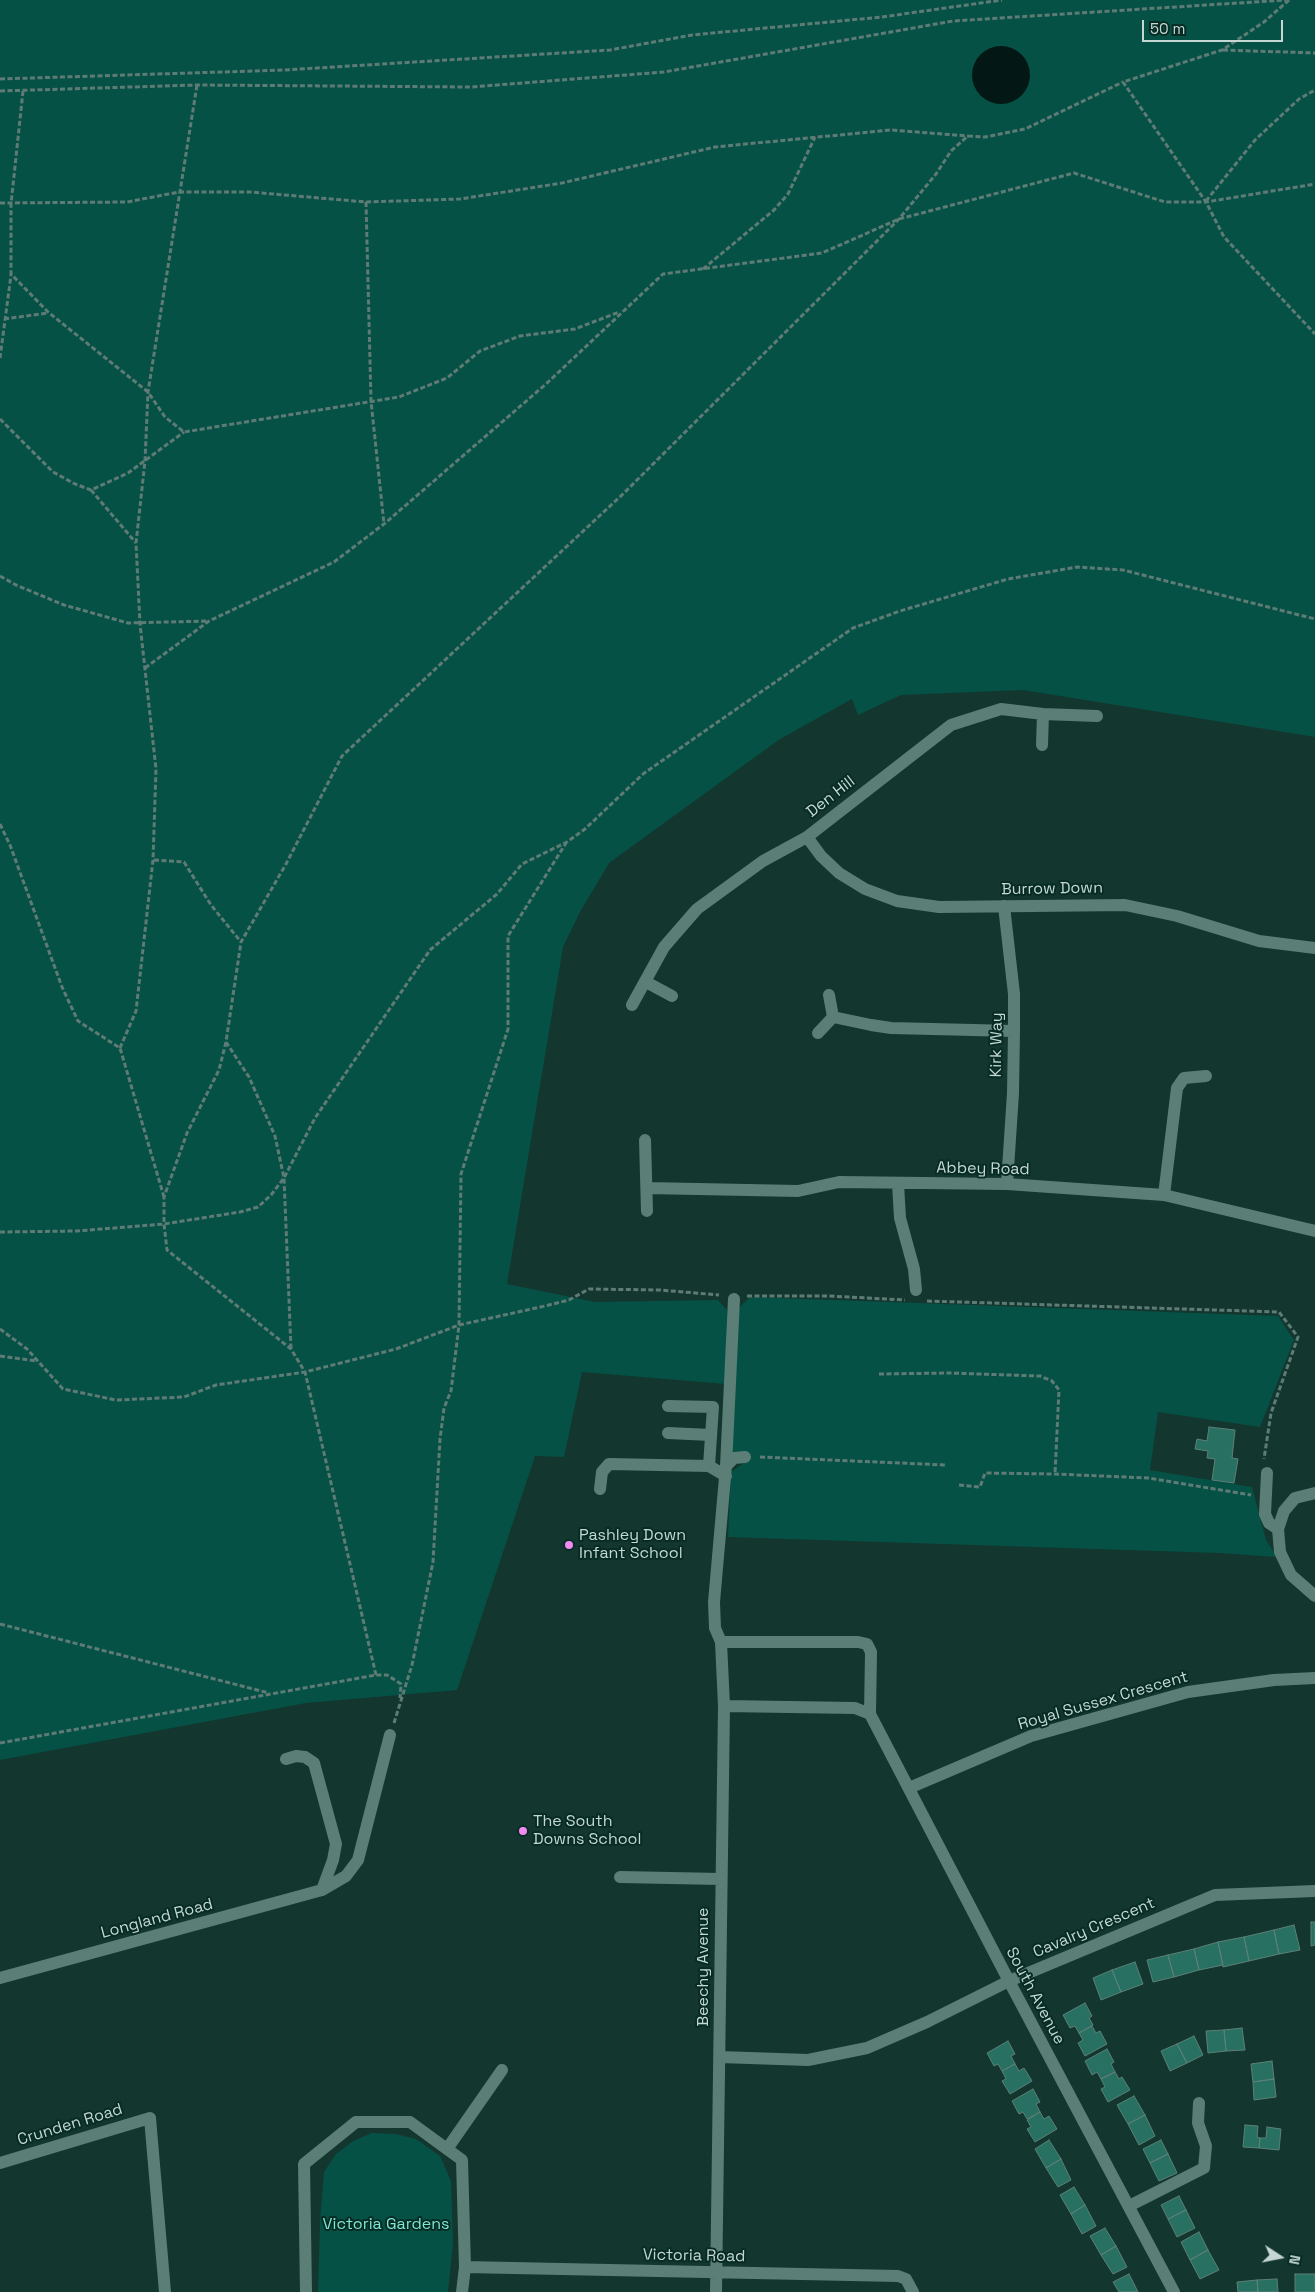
<!DOCTYPE html>
<html>
<head>
<meta charset="utf-8">
<style>
  body { margin:0 }
  #map { position:relative; width:1315px; height:2292px; overflow:hidden; background:#13362f; font-family:"Space Grotesk",sans-serif }
  canvas { display:block }
  .north { position:absolute; left:1255px; top:2232px; width:50px; height:50px; -webkit-text-stroke:4px #072c25; paint-order:stroke; rotate:101deg; font-size:14px; font-weight:700; line-height:20px; text-align:center; color:#c4d7d2 }
  .north::after { content:''; display:block; margin:auto; width:18px; height:22px; background:#c4d7d2; clip-path:polygon(50% 0,100% 100%,50% 72%,0 100%) }
  .scale { position:absolute; left:1142px; top:20px; width:141px; height:22px; box-sizing:border-box; border:2px solid #c4d7d2; border-top:0; padding-left:6px; font-size:15px; line-height:18px; white-space:nowrap; color:#c4d7d2; -webkit-text-stroke:4px #072c25; paint-order:stroke }
</style>
</head>
<body>
<div id="map">
<canvas width="1315" height="2292"></canvas>
<div class="north">N</div>
<div class="scale">50 m</div>
</div>
<script>
const c = document.querySelector('canvas').getContext('2d');
c.lineJoin = 'round';
function fillPath(path, color) { c.fillStyle = color; c.fill(path, 'evenodd'); }
const toPath = rows => new Path2D(rows.map(r => 'M' + r).join(''));
function strokePath(path, color, width, dash) { c.strokeStyle = color; c.lineWidth = width; c.lineCap = dash ? 'butt' : 'round'; c.setLineDash(dash || []); c.stroke(path); }
function write(font, color, halo, rows, align = 'center') {
  c.font = font + ' "Space Grotesk",sans-serif'; c.lineWidth = 4; c.setLineDash([]); c.textBaseline = 'middle'; c.strokeStyle = halo; c.fillStyle = color; for (const [text, x, y, turn = 0] of rows) {
    c.save(); c.translate(x, y); c.rotate((+turn || 0) * Math.PI / 180); c.textAlign = isNaN(turn) ? turn : align; if (halo) c.strokeText(text, 0, 0); c.fillText(text, 0, 0); c.restore();
  }
}
const green = toPath([
  [0,0,1315,0,1315,737,1023,690,901,695,858,715,852,699,780,739,609,863,580,912,563,947,507,1284,595,1302,718,1300,727,1310,726,1384,582,1372,564,1457,535,1456,457,1690,306,1703,0,1760],
  [750,1297,1278,1316,1294,1340,1260,1427,1158,1412,1150,1470,1252,1487,1266,1540,1277,1557,1219,1553,728,1537,731,1472,745,1462,745,1452,730,1452,739,1308],
  [372,2133,396,2134,416,2139,440,2156,451,2181,453,2244,448,2292,318,2292,320,2222,324,2172,336,2154,353,2141]
]);
const water = toPath([
  '972 75a29 29 0 1 1 58 0a29 29 0 1 1-58 0Z'
]);
const building = toPath([
  [1209,1427,1235,1430,1232,1458,1238,1459,1234,1483,1212,1480,1215,1459,1207,1458,1208,1451,1195,1449,1197,1439,1207,1441,1209,1427],
  [1311,1922,1315,1922,1315,1945,1311,1946,1311,1922],
  [1294,1925,1300,1950,1279,1954,1274,1930,1294,1925],
  [1274,1930,1279,1954,1249,1961,1244,1937,1274,1930],
  [1244,1937,1249,1961,1223,1967,1218,1942,1244,1937],
  [1218,1942,1223,1965,1199,1970,1194,1949,1218,1942],
  [1194,1949,1199,1970,1174,1977,1168,1955,1194,1949],
  [1168,1955,1174,1977,1153,1982,1147,1960,1168,1955],
  [1135,1962,1143,1984,1121,1992,1112,1970,1135,1962],
  [1112,1970,1121,1992,1101,2000,1093,1978,1112,1970],
  [1085,2003,1092,2016,1089,2018,1093,2025,1079,2033,1075,2026,1070,2028,1063,2015,1085,2003],
  [1092,2026,1096,2033,1100,2031,1107,2044,1085,2056,1078,2043,1083,2040,1079,2033,1092,2026],
  [1242,2028,1245,2050,1226,2051,1224,2030,1242,2028],
  [1224,2030,1226,2051,1208,2053,1206,2031,1224,2030],
  [1194,2036,1203,2055,1187,2063,1177,2044,1194,2036],
  [1008,2041,1015,2054,1011,2056,1015,2064,1002,2071,998,2064,994,2066,987,2053,1008,2041],
  [1177,2044,1187,2063,1170,2071,1161,2051,1177,2044],
  [1107,2049,1114,2062,1111,2064,1115,2072,1101,2079,1097,2072,1092,2075,1085,2061,1107,2049],
  [1272,2061,1274,2079,1253,2082,1251,2064,1272,2061],
  [1015,2064,1019,2071,1024,2068,1032,2081,1010,2094,1002,2081,1006,2079,1002,2071,1015,2064],
  [1115,2072,1119,2079,1122,2077,1130,2090,1108,2102,1101,2089,1105,2087,1101,2079,1115,2072],
  [1274,2079,1276,2097,1254,2100,1253,2082,1274,2079],
  [1033,2089,1040,2102,1036,2104,1040,2112,1027,2119,1023,2112,1019,2114,1012,2101,1033,2089],
  [1134,2096,1145,2115,1128,2124,1117,2105,1134,2096],
  [1040,2112,1044,2119,1049,2116,1057,2129,1035,2142,1027,2129,1031,2127,1027,2120,1040,2112],
  [1145,2115,1155,2136,1139,2145,1128,2124,1145,2115],
  [1245,2125,1258,2126,1257,2137,1260,2138,1259,2148,1243,2147,1245,2125],
  [1267,2127,1281,2129,1279,2150,1259,2148,1260,2138,1266,2138,1267,2127],
  [1049,2140,1061,2159,1046,2168,1035,2149,1049,2140],
  [1161,2140,1168,2154,1150,2163,1143,2149,1161,2140],
  [1168,2154,1177,2173,1159,2181,1150,2163,1168,2154],
  [1061,2159,1071,2180,1058,2187,1046,2168,1061,2159],
  [1074,2187,1085,2205,1071,2214,1060,2195,1074,2187],
  [1179,2196,1186,2210,1168,2219,1161,2205,1179,2196],
  [1085,2205,1096,2226,1082,2234,1071,2214,1085,2205],
  [1186,2210,1195,2228,1177,2237,1168,2219,1186,2210],
  [1105,2228,1116,2246,1101,2255,1090,2236,1105,2228],
  [1199,2232,1208,2250,1190,2260,1181,2242,1199,2232],
  [1116,2246,1127,2267,1113,2274,1101,2255,1116,2246],
  [1208,2250,1219,2270,1200,2279,1190,2260,1208,2250],
  [1129,2274,1138,2292,1119,2292,1113,2282,1129,2274],
  [1295,2274,1315,2274,1315,2292,1295,2292,1295,2274],
  [1277,2279,1278,2292,1258,2292,1257,2280,1277,2279],
  [1257,2280,1258,2292,1238,2292,1237,2282,1257,2280]
]);
const path = toPath([
  [1289,0,1264,22,1222,50,1123,82,1206,202,1224,237,1315,334],
  [1223,50,1315,53],
  [0,79,285,70,610,50,692,35,882,17,1002,0],
  [0,91,197,85,471,87,664,72,953,21,1286,0],
  [23,91,11,204,11,274,48,312,148,392,165,417,184,432,399,397,447,378,480,351,520,336,575,329,619,312],
  [1206,201,1255,140,1299,99,1315,90],
  [366,202,371,401,384,524],
  [0,203,127,202,179,192,250,192,366,202,460,199,562,183,715,147,891,130,968,136],
  [703,269,774,210,788,194,815,137],
  [4,319,48,313],
  [0,358,11,275],
  [0,419,53,472,75,484,91,490,128,473,184,432],
  [91,490,136,543],
  [0,576,16,585,64,605,128,623,209,621],
  [145,668,209,621,334,562,384,524,546,384,663,274,822,253,899,219,1074,173,1165,202,1206,202,1315,184],
  [0,824,10,845,62,987,78,1021,120,1048,164,1197],
  [154,860,184,862,211,905,241,942],
  [226,1042,249,1077,275,1136,284,1178,291,1349],
  [120,1048,136,1011,153,860,156,769,140,624,136,543,145,461,148,392,197,85],
  [0,1232,77,1231,164,1224,240,1212,258,1207,271,1195,284,1178,315,1118,430,950,497,894,522,864,567,842,585,829,643,774,853,628,900,611,1008,579,1077,567,1123,570,1315,619],
  [747,1296,829,1296,905,1300],
  [927,1301,1279,1312,1298,1337,1271,1413,1264,1459],
  [0,1329,27,1349,63,1389,116,1400,184,1397,216,1385,305,1372,396,1349,459,1325,545,1306,569,1300,589,1289,660,1290,719,1295],
  [0,1356,37,1361],
  [879,1374,948,1373,1040,1376,1052,1381,1059,1390,1055,1474],
  [760,1457,946,1465],
  [959,1485,980,1487,985,1473,1055,1474,1148,1478,1251,1495],
  [0,1624,269,1693],
  [376,1675,305,1372,291,1349,167,1250,164,1224,164,1197,187,1133,219,1070,226,1042,241,942,286,864,342,756,624,493,899,219,936,174,951,151,968,136,985,137,1025,129,1123,82],
  [394,1723,412,1665,433,1562,440,1439,444,1408,451,1391,459,1325,461,1174,508,1029,508,936,566,843],
  [0,1743,376,1675,387,1675,401,1684,400,1698]
]);
const minor = toPath([
  [1043,714,1097,716],
  [807,837,821,856,839,873,865,889,897,901,939,907,1125,905,1177,916,1259,941,1315,948],
  [1004,906,1014,994,1014,1031,1013,1093,1007,1184],
  [646,982,672,996],
  [829,995,833,1017,871,1025,891,1028,1014,1031],
  [632,1005,664,947,697,909,763,861,807,837,951,725,1001,709,1043,714,1042,745],
  [818,1033,833,1017],
  [645,1140,647,1211],
  [898,1184,900,1218,914,1269,916,1290],
  [647,1188,798,1191,839,1182,1007,1184,1164,1195,1315,1231],
  [1164,1195,1177,1088,1184,1078,1206,1076],
  [668,1406,713,1407,709,1466,726,1476],
  [668,1433,711,1435],
  [726,1466,734,1458,745,1457],
  [1267,1473,1265,1514,1269,1523,1278,1529,1280,1552,1291,1575,1315,1596],
  [600,1489,602,1472,609,1464,709,1466],
  [1278,1529,1284,1511,1295,1498,1315,1493],
  [721,1642,858,1642,867,1644,871,1652,870,1714,1009,1981,1174,2292],
  [724,1706,855,1708,870,1714],
  [286,1759,296,1756,305,1757,314,1763,336,1844,333,1860,322,1890],
  [909,1788,1031,1736,1188,1692,1274,1680,1315,1678],
  [620,1877,721,1879],
  [0,1978,322,1890,346,1876,358,1860,390,1735],
  [720,2057,808,2060,867,2048,927,2022,1009,1981,1215,1895,1315,1891],
  [1199,2103,1198,2123,1206,2146,1204,2168],
  [447,2149,502,2070],
  [0,2163,150,2118,165,2292],
  [1129,2206,1204,2168],
  [465,2267,898,2276,906,2279,913,2292],
  [306,2292,304,2164,356,2122,410,2122,462,2160,465,2267,462,2292],
  [716,2292,724,1706,721,1642,715,1628,714,1602,726,1466,734,1299]
]);
const markers = [
  [569,1545,5,"#f38af1"],
  [523,1831,5,"#f38af1"]
];
const streetNames = [
  ["Den Hill",831,797,-38],
  ["Burrow Down",1052,889,-1],
  ["Kirk Way",997,1045,-89],
  ["Abbey Road",983,1169,1],
  ["Royal Sussex Crescent",1103,1701,-16],
  ["Longland Road",157,1919,-15],
  ["Cavalry Crescent",1094,1928,-23],
  ["Beechy Avenue",704,1967,-90],
  ["South Avenue",1035,1996,62],
  ["Crunden Road",70,2125,-17],
  ["Victoria Road",694,2256,1]
];
const poiNames = [
  ["Pashley Down",579,1536],
  ["Infant School",579,1554],
  ["The South",533,1822],
  ["Downs School",533,1840]
];
const parkNames = [
  ["Victoria Gardens",386,2225]
];
fillPath(green, '#065145');
fillPath(water, '#031814');
fillPath(building, '#277062');
strokePath(building, '#5d8077', 1);
strokePath(path, '#5f7b75', 3, [5, 2.5]);
strokePath(minor, '#5b7e76', 12);
for (const [x, y, r, color] of markers) { const dot = new Path2D(); dot.arc(x, y, r, 0, 2 * Math.PI); c.fillStyle = color; c.fill(dot); strokePath(dot, '#072c25', 2); }
write('16px', '#c4d7d2', '#072c25', streetNames);
write('16px', '#c4d7d2', '#072c25', poiNames, 'left');
write('16px', '#7ee8d1', '#072c25', parkNames);
</script>
</body>
</html>
